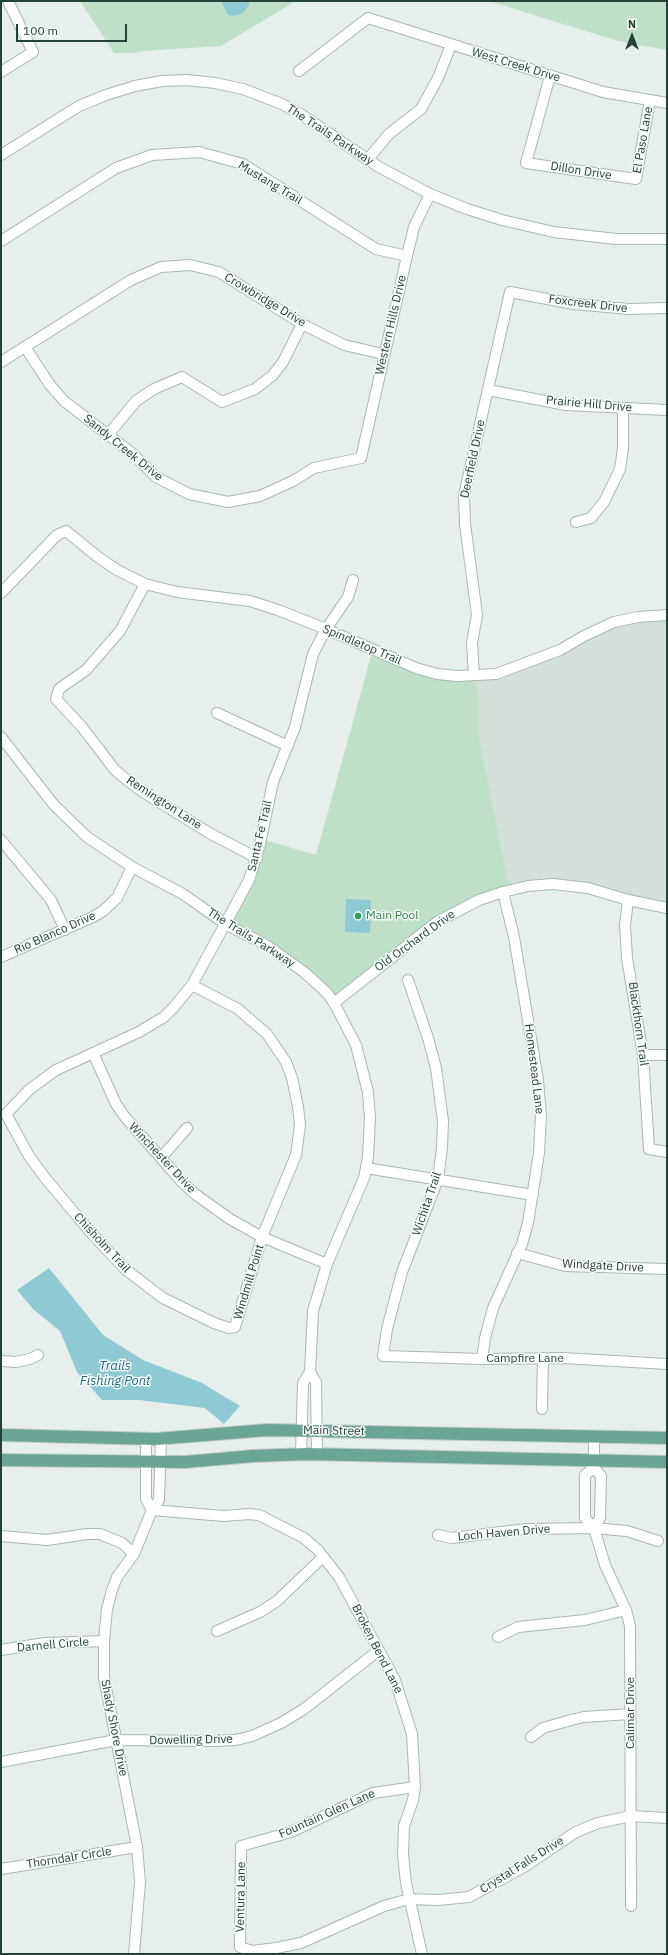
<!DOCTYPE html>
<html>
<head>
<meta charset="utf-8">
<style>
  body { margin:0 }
  #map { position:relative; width:668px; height:1955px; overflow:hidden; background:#e6efeb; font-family:"IBM Plex Sans",sans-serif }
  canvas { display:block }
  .frame { position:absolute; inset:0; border:2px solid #24423a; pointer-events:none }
  .north { position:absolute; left:612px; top:16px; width:40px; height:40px; -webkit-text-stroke:3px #f7fbf9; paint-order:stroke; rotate:0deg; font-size:11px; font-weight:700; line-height:16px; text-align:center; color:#24423a }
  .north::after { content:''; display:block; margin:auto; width:14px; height:18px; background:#24423a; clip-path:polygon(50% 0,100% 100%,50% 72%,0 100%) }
  .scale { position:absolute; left:16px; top:24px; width:111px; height:18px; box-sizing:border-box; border:2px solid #24423a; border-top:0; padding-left:5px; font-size:12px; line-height:14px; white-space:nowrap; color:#24423a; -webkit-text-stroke:3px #f7fbf9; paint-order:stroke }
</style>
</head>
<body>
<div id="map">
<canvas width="668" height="1955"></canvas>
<div class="frame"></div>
<div class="north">N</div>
<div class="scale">100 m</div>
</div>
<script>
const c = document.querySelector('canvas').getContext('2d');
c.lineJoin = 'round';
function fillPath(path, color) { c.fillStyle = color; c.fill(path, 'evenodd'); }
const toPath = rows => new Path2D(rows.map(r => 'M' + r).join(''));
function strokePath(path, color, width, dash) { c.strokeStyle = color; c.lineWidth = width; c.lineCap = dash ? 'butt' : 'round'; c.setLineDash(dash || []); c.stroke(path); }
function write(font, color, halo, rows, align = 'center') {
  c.font = font + ' "IBM Plex Sans",sans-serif'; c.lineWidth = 3; c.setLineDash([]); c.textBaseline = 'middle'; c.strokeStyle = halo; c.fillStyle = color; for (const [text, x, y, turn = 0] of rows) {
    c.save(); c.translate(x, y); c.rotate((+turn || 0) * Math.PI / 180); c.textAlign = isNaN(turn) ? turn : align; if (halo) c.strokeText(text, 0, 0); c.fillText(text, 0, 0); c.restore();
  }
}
const built = toPath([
  [667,615,667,908,588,888,510,890,479,735,479,698,474,675,496,674,614,622]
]);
const green = toPath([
  [80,1,296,1,221,46,142,51,135,53,114,53],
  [489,1,667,1,667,50,618,41],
  [373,649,416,668,474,675,479,698,479,735,510,890,456,911,334,1003,306,973,227,925,261,839,316,855]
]);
const water = toPath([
  [221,1,249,1,249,5,242,14,233,16,228,15],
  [346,899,371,900,370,933,345,932],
  [49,1268,103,1335,143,1360,202,1383,240,1406,224,1424,205,1408,139,1400,102,1400,77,1372,60,1331,33,1309,17,1290]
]);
const minor = toPath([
  [299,71,368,18,603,92,667,103],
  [1,72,33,52,8,1],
  [550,76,526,163,636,179,650,100],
  [1,155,79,106,106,95,135,86,162,81,187,80,215,83,243,89,282,104,302,115,379,167,430,194,467,209,502,220,554,232,616,239,667,239],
  [368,159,389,134,421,109,438,78,451,45],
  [1,241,116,168,152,155,199,152,243,164,376,249,407,256],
  [25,347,50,385,64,401,133,454,156,477,189,494,228,502,260,496,293,481,314,468,361,458,407,256,414,227,430,194],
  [1,362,131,280,161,267,190,265,219,272,302,324,344,345,383,354],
  [488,390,566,405,667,410],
  [108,435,136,401,154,389,182,377,222,402,255,389,273,375,283,362,302,324],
  [576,522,591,518,604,502,620,469,623,448,623,409],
  [145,584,120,631,86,670,59,689,56,699,82,727,115,770,128,781,143,792,211,834,257,858],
  [1,593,57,535,66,531,98,557,117,570,145,584,177,592,250,601,278,610,326,629,416,668,437,674,457,676,496,674,560,650,584,636,614,622,638,617,667,615],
  [474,675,472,643,477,615,465,524,464,495,510,292,574,304,629,309,667,308],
  [217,713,288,746],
  [1,737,54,805,87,837,132,867,183,894,227,925,266,945,304,972,327,993,334,1003,356,1045,368,1092,370,1118,368,1157,364,1178,327,1264,313,1311,310,1372,303,1383,301,1454],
  [1,840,51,900,65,930],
  [628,900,625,925,627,958,643,1055,649,1149,667,1152],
  [1,957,93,917,103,911,117,898,132,867],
  [408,980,428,1038,436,1068,443,1121,442,1148,438,1179,402,1272,387,1329,383,1356,482,1359,563,1358,667,1364],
  [192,985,238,1009,267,1034,286,1062,292,1078,298,1107,300,1125,296,1155,262,1237,235,1327,229,1328,214,1323,163,1298,125,1269,93,1235,46,1179,29,1156,6,1114,30,1089,56,1070,139,1032,164,1017,174,1007,192,985,249,880,260,844,273,782,295,727,313,654,326,629,348,597,353,580],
  [334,1003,437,922,479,900,503,892,528,886,553,884,588,888,628,900,667,908],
  [93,1053,116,1104,125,1117,182,1182,195,1194,230,1219,262,1237,327,1264],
  [643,1055,667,1055],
  [161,1158,187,1128],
  [366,1168,533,1195],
  [517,1253,565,1266,667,1269],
  [482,1359,485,1338,493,1308,522,1244,528,1223,539,1153,541,1116,538,1080,514,937,503,892],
  [1,1361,16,1362,30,1359,38,1355],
  [310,1372,316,1382,317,1454],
  [542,1409,543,1358],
  [146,1439,146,1499,152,1510],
  [594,1468,585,1475,585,1518,594,1528,605,1565,626,1610,630,1626,631,1906],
  [152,1510,224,1516,249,1514,259,1515,304,1538,318,1550,339,1577,395,1680,412,1734,415,1787,413,1800,404,1826,403,1855,406,1883,422,1954],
  [594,1528,600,1518,601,1476,594,1468,594,1436],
  [438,1535,452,1538,526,1529,594,1528,627,1531,658,1541],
  [1,1536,47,1540,87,1534,100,1534,122,1543,134,1554],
  [217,1631,260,1612,277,1601,323,1557],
  [498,1637,518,1627,585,1620,626,1610],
  [1,1650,45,1643,104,1641],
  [531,1737,543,1728,571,1720,584,1717,630,1714],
  [1,1762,116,1740,216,1741,236,1740,252,1736,281,1723,304,1709,379,1650],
  [415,1787,373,1793,291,1832,241,1846,240,1947,252,1951,276,1948,301,1943,384,1906,409,1899,438,1900,469,1897,524,1867,576,1832,598,1823,631,1816,667,1818],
  [1,1869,137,1847],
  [134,1954,140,1882,137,1847,104,1677,104,1641,107,1609,112,1590,117,1577,134,1554,152,1510,159,1500,161,1439]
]);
const major = toPath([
  [1,1435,156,1439,267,1430,667,1438],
  [1,1460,185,1462,253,1456,307,1454,667,1462]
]);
const markers = [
  [358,916,4,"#2e9e5b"]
];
const streetNames = [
  ["West Creek Drive",516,65,17],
  ["The Trails Parkway",330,135,33],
  ["El Paso Lane",643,140,-80],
  ["Dillon Drive",581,171,9],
  ["Mustang Trail",270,183,31],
  ["Crowbridge Drive",265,300,31],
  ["Foxcreek Drive",588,304,7],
  ["Western Hills Drive",391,325,-77],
  ["Prairie Hill Drive",589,404,5],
  ["Sandy Creek Drive",123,448,39],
  ["Deerfield Drive",473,459,-78],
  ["Spindletop Trail",362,645,23],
  ["Remington Lane",164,803,33],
  ["Santa Fe Trail",260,836,-77],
  ["Rio Blanco Drive",55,933,-24],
  ["The Trails Parkway",251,938,32],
  ["Old Orchard Drive",415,941,-36],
  ["Blackthorn Trail",638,1024,82],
  ["Homestead Lane",534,1069,83],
  ["Winchester Drive",162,1158,47],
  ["Wichita Trail",427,1204,-71],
  ["Chisholm Trail",102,1243,47],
  ["Windgate Drive",603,1266,3],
  ["Windmill Point",249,1282,-73],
  ["Campfire Lane",525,1359],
  ["Main Street",334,1431,1],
  ["Loch Haven Drive",504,1533,-5],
  ["Darnell Circle",53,1645,-5],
  ["Broken Bend Lane",377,1649,63],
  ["Calimar Drive",631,1713,-90],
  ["Shady Shore Drive",114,1728,79],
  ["Dowelling Drive",191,1740,-1],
  ["Fountain Glen Lane",327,1814,-24],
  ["Thorndalr Circle",69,1858,-9],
  ["Crystal Falls Drive",522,1865,-32],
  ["Ventura Lane",241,1897,-89]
];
const leisureNames = [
  ["Main Pool",366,916]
];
const waterNames = [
  ["Trails",115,1366],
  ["Fishing Pont",115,1381]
];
fillPath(built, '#d4dfda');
fillPath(green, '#bfe0c8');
fillPath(water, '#8ec9d4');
strokePath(minor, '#a8b8b2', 12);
strokePath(major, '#c2cac8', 14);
strokePath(minor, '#fff', 10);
strokePath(major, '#6aa596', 12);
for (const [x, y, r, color] of markers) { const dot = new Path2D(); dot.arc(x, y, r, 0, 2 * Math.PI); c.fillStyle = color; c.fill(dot); strokePath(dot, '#f7fbf9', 1.5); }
write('12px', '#24423a', '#f7fbf9', streetNames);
write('12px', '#27864d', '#f7fbf9', leisureNames, 'left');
write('italic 13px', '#1c6f80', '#f7fbf9', waterNames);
</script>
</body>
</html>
